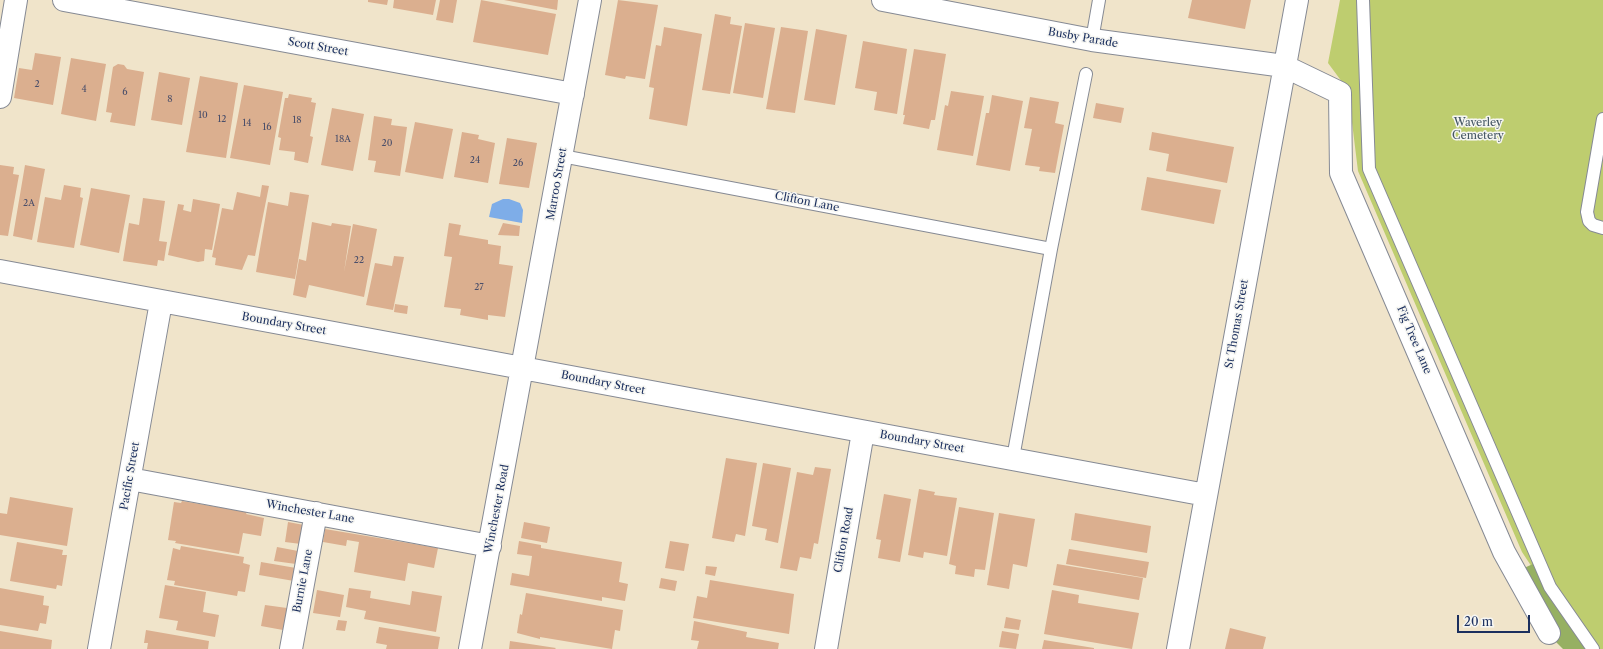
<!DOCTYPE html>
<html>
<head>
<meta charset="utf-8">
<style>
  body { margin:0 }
  #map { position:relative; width:1603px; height:649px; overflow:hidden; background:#f0e4ca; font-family:"Libre Caslon Text",serif }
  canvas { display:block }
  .scale { position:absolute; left:1457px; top:615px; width:73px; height:18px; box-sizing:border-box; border:2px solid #1b2f5e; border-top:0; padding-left:5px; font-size:12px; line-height:14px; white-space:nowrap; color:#1b2f5e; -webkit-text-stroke:3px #f6f6f2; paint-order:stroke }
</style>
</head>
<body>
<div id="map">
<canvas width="1603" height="649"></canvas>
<div class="scale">20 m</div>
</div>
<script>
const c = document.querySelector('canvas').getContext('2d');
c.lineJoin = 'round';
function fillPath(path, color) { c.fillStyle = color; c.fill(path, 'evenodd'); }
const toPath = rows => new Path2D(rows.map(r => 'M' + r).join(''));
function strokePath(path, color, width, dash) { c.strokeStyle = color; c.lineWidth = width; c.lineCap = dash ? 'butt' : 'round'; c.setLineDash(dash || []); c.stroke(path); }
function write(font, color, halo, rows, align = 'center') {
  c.font = font + ' "Libre Caslon Text",serif'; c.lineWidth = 3; c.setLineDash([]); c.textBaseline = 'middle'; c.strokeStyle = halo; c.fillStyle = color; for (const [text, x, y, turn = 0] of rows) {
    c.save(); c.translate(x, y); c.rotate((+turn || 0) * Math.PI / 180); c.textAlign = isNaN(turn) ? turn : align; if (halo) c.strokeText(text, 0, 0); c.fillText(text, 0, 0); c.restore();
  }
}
const green = toPath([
  [1340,0,1603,0,1603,649,1586,649,1522,552,1358,171,1348,90,1328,63]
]);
const forest = toPath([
  [1533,564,1583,642,1588,649,1563,649,1540,626,1524,568]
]);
const water = toPath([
  [503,199,509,199,520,203,523,210,522,223,489,217,492,204]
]);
const building = toPath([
  [368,0,388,0,387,5,368,2],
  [394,0,436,0,433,15,393,8],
  [440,0,457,0,453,23,436,20],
  [481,0,556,14,548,55,473,42],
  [504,0,558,0,557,10],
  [618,0,658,5,645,79,626,76,625,79,605,75],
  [1192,0,1251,0,1245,29,1188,18],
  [715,14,731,17,730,24,742,26,730,94,702,90],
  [745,23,775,28,763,98,733,93],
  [664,27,702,34,687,126,649,119,654,88,649,87,656,45,661,46],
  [781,27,808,31,795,113,766,109],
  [816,29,847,35,835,105,804,100],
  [863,41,907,49,897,114,874,110,877,92,855,88],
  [914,49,946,54,935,120,931,120,929,129,903,124,905,115,903,115],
  [35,53,61,57,53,105,14,98,19,68,32,70],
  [71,58,106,64,96,121,61,114],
  [118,64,124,65,127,69,144,72,135,126,110,122,112,113,106,112,113,67],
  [159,72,190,78,182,125,151,120],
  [200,76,238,83,226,158,186,152],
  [244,85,283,92,270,165,230,158],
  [951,91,984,96,973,156,937,150,945,105,948,106],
  [289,94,312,98,311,102,316,103,310,136,313,137,308,163,294,160,295,152,279,150,281,138,278,137,285,98,288,98],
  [992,95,1023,101,1010,171,976,165,986,113,989,113],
  [1030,97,1059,102,1055,123,1064,125,1055,173,1039,171,1040,167,1025,165,1032,129,1024,128],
  [1096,103,1124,108,1121,123,1093,118],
  [332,108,364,114,353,171,321,165],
  [374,116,392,119,391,125,407,127,400,176,374,172,376,161,368,160],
  [415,122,453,129,443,179,405,172],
  [462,132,479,135,478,139,495,143,488,183,454,177],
  [1152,132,1234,147,1227,183,1166,171,1169,154,1149,150],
  [507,138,537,143,529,188,499,184],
  [0,165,14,167,13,174,19,175,8,236,0,235],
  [25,165,45,169,32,240,13,236],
  [1147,177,1221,190,1214,224,1141,210],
  [64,185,81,188,80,197,83,198,74,248,37,242,45,197,61,200],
  [262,185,269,186,255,256,248,255,242,270,215,265,216,258,212,257,222,208,233,210,237,192,260,197],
  [91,188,130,195,119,253,80,245],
  [290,192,309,195,295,279,256,272,268,202,288,206],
  [143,198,165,201,159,241,167,242,164,261,158,260,157,266,123,261,129,223,139,225],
  [193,199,220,204,212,250,205,249,204,261,198,262,168,255,178,204,184,205,183,210,191,212],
  [312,222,331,226,332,223,351,226,344,272,353,224,377,229,364,297,309,285,306,298,293,295,299,259,306,261],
  [449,223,461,225,459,235,488,240,488,244,501,246,499,264,513,266,505,317,488,315,488,320,460,315,461,309,444,307,452,257,444,256],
  [503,223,520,226,519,236,498,235],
  [394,256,404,257,393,310,366,305,375,263,392,266],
  [395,304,408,306,407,314,394,312],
  [726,458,757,463,745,536,736,534,734,542,712,538],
  [763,463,791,468,778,543,765,540,767,529,752,526],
  [815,467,831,469,818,544,814,543,811,559,800,557,797,571,780,568,797,472,813,475],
  [919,489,935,492,934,495,957,498,947,556,924,552,923,558,908,555],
  [884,494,911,499,900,562,878,558,881,540,876,539],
  [10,497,73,508,67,546,0,535,0,513,7,514],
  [182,501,247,512,246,514,264,518,261,536,243,533,239,554,175,543,176,541,168,540,174,502,181,503],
  [959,507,994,513,985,570,975,569,974,577,955,574,956,566,949,564],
  [999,513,1035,519,1027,567,1013,564,1009,589,987,585],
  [1075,513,1151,526,1147,553,1071,540],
  [288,522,304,525,301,544,285,542],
  [524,522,550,527,547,543,521,538],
  [325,529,438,548,434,568,408,563,405,581,354,572,359,542,347,540,346,546,323,542],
  [519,541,541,545,541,548,622,562,619,582,628,584,625,601,602,597,602,601,510,585,512,573,529,576,532,556,517,554],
  [670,541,689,544,684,571,665,568],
  [17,542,63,550,62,555,67,555,62,586,57,585,56,589,10,581],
  [181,546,244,557,243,563,250,565,245,592,238,591,237,596,174,585,175,581,167,580,173,548,180,550],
  [277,547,298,551,296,564,274,561],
  [1069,549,1149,562,1146,578,1066,564],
  [261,562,296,568,294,581,259,575],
  [1057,564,1143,578,1139,600,1053,585],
  [706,566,717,567,715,576,705,574],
  [661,578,677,581,675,591,659,588],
  [710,580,794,594,789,634,693,618,697,596,707,598],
  [165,585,206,592,203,612,219,615,215,637,176,630,178,621,159,618],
  [0,588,44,596,43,605,49,606,46,624,40,623,38,631,0,625],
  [349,588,371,591,370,598,410,605,412,591,442,596,436,632,364,619,366,611,346,607],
  [317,590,344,595,340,617,313,613],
  [1052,590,1079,595,1078,603,1139,613,1132,649,1044,634],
  [526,593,623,610,620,631,615,630,612,649,540,637,540,639,517,633,520,614,522,615],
  [265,605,287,608,283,630,261,626],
  [1006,617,1021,620,1019,630,1004,628],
  [338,620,347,621,345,631,336,630],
  [694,621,747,632,746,637,779,643,778,649,697,649,699,641,691,640],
  [379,627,440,637,438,649,386,649,387,645,376,643],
  [1230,628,1266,637,1263,649,1225,649],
  [146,630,209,641,208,649,147,649,148,643,144,643],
  [0,631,52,640,51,649,0,649],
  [1002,631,1019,634,1016,649,999,647],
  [1044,640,1094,648,1094,649,1042,649],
  [510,641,556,648,555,649,509,649]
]);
const lane = toPath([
  [1363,0,1369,169,1550,587,1593,649],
  [1092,40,1099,0],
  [1603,119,1587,212,1589,221,1593,225,1603,228],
  [562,156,1051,249],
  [1013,458,1051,249,1086,74]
]);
const street = toPath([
  [64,0,573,94],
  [883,0,1092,40,1284,66,1340,93,1341,173,1504,552,1549,633],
  [0,97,16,0],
  [0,271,1206,495],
  [130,479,490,546],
  [99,649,161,302],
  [291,649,316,513],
  [470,649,590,0],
  [826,649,863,432],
  [1178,649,1297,0]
]);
const numberNames = [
  ["2",37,84],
  ["4",84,89],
  ["6",125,92],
  ["8",170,99],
  ["10",203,115],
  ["12",222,119],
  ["18",297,120],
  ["14",247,123],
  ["16",267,127],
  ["18A",343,139],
  ["20",387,143],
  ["24",475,160],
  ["26",518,163],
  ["2A",29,203],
  ["22",359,260],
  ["27",479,287]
];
const streetNames = [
  ["Busby Parade",1083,38,10],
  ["Scott Street",318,47,10],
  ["Marroo Street",557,184,-80],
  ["Clifton Lane",807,202,11],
  ["Boundary Street",284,324,10],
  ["St Thomas Street",1237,324,-80],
  ["Fig Tree Lane",1414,340,67],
  ["Boundary Street",603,383,11],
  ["Boundary Street",922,442,10],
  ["Pacific Street",130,476,-80],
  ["Winchester Road",497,509,-79],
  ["Winchester Lane",310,512,10],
  ["Clifton Road",844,540,-80],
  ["Burnie Lane",303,581,-79]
];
const parkNames = [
  ["Waverley",1478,123],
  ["Cemetery",1478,136]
];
fillPath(green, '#becd6f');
fillPath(forest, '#96b062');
fillPath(water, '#7eade8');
fillPath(building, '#dbaf8f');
strokePath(lane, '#868a94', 14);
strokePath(street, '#868a94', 24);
strokePath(lane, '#fff', 12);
strokePath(street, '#fff', 22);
write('9px', '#4b4f6a', null, numberNames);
write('11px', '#1b2f5e', '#f6f6f2', streetNames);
write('11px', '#445662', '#f6f6f2', parkNames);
</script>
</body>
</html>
